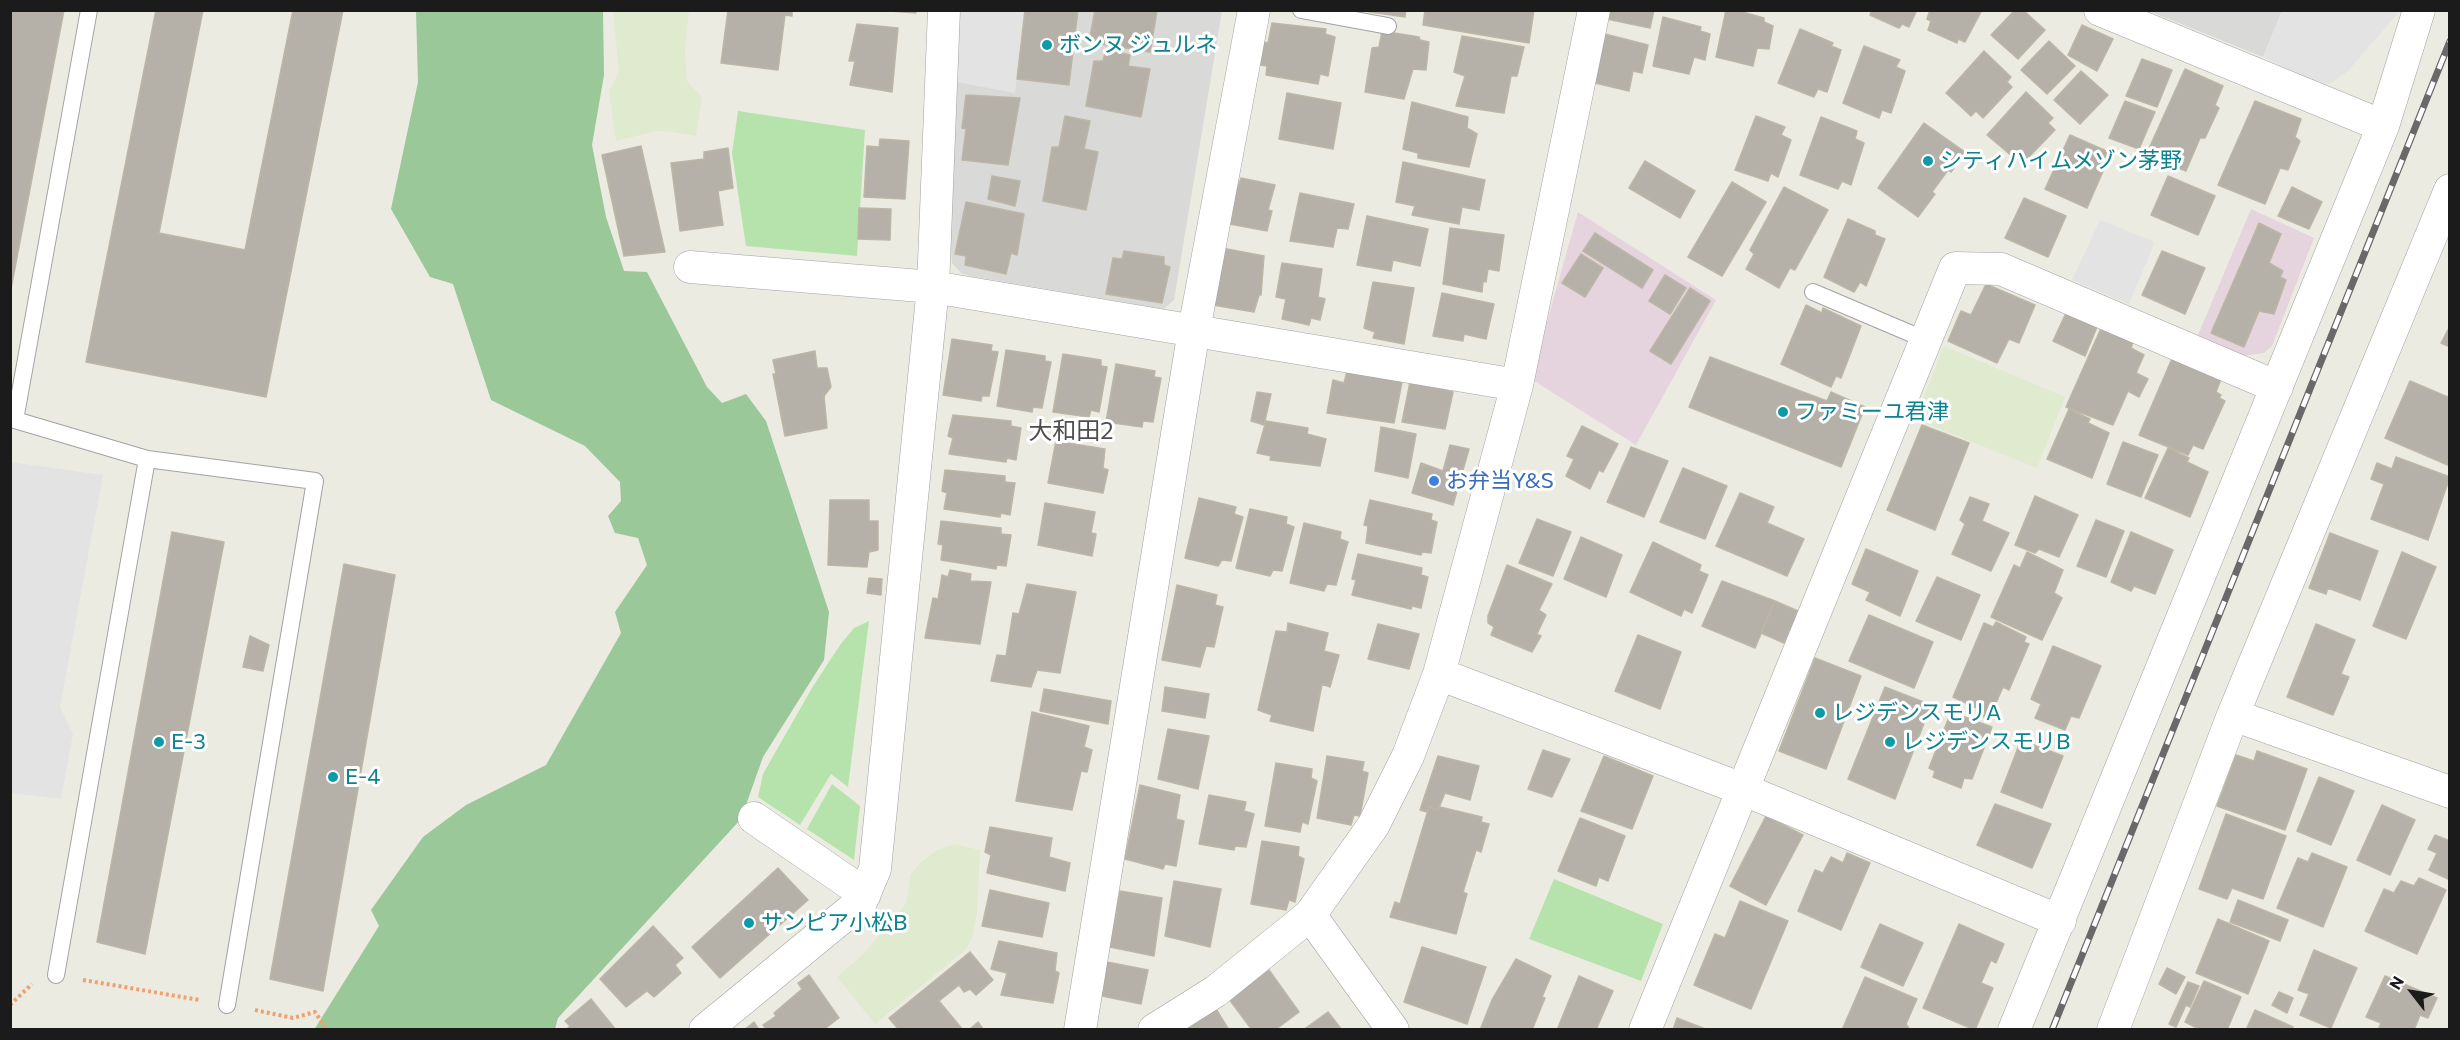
<!DOCTYPE html>
<html>
<head>
<meta charset="utf-8">
<style>
  body { margin:0 }
  #map { position:relative; width:2460px; height:1040px; overflow:hidden; background:#ecebe2; font-family:Commissioner,sans-serif }
  canvas { display:block }
  .frame { position:absolute; inset:0; border:12px solid #1b1b1b; pointer-events:none }
  .north { position:absolute; left:2382px; top:962px; width:60px; height:60px; -webkit-text-stroke:4px #fff; paint-order:stroke; rotate:301deg; font-size:16px; font-weight:700; line-height:24px; text-align:center; color:#1b1b1b }
  .north::after { content:''; display:block; margin:auto; width:21px; height:27px; background:#1b1b1b; clip-path:polygon(50% 0,100% 100%,50% 72%,0 100%) }
</style>
</head>
<body>
<div id="map">
<canvas width="2460" height="1040"></canvas>
<div class="frame"></div>
<div class="north">N</div>
</div>
<script>
const c = document.querySelector('canvas').getContext('2d');
c.lineJoin = 'round';
function fillPath(path, color) { c.fillStyle = color; c.fill(path, 'evenodd'); }
const toPath = rows => new Path2D(rows.map(r => 'M' + r).join(''));
function strokePath(path, color, width, dash) { c.strokeStyle = color; c.lineWidth = width; c.lineCap = dash ? 'butt' : 'round'; c.setLineDash(dash || []); c.stroke(path); }
function write(font, color, halo, rows, align = 'center') {
  c.font = font + ' Commissioner,"Noto Sans JP",sans-serif'; c.lineWidth = 6; c.setLineDash([]); c.textBaseline = 'middle'; c.strokeStyle = halo; c.fillStyle = color; for (const [text, x, y, turn = 0] of rows) {
    c.save(); c.translate(x, y); c.rotate((+turn || 0) * Math.PI / 180); c.textAlign = isNaN(turn) ? turn : align; if (halo) c.strokeText(text, 0, 0); c.fillText(text, 0, 0); c.restore();
  }
}
const residential = toPath([
  [959,11,1222,11,1174,300,1164,309,970,276,961,273,952,263,950,239],
  [2149,11,2282,11,2263,57]
]);
const industrial = toPath([
  [2251,209,2314,238,2272,346,2264,353,2243,356,2198,335],
  [1578,212,1716,300,1636,445,1531,379]
]);
const farmland = toPath([
  [613,11,689,11,685,50,687,81,702,97,696,136,672,132,656,131,616,141,609,91,619,72],
  [1944,346,2065,397,2037,468,1915,419],
  [955,844,980,850,977,913,972,939,964,951,875,1024,837,977,862,955,896,917,907,902,910,875,921,862,937,850]
]);
const grass = toPath([
  [738,111,865,130,857,256,746,246,732,153],
  [869,621,848,787,831,774,800,825,758,797,763,774,812,688,840,645,854,628],
  [832,784,860,806,854,860,807,829],
  [1554,879,1663,924,1641,981,1529,939]
]);
const forest = toPath([
  [416,11,603,11,604,75,592,145,606,217,624,271,647,272,707,387,722,403,746,394,766,421,829,612,824,660,763,757,741,819,558,1018,555,1029,314,1030,379,926,371,910,423,837,466,805,546,765,621,633,615,612,647,565,638,538,615,533,608,516,621,501,620,482,585,446,491,400,453,284,430,277,391,209,418,82]
]);
const parking = toPath([
  [959,11,1025,11,1015,93,957,82],
  [2282,11,2400,11,2347,72,2329,84,2320,84,2263,57],
  [2100,220,2155,242,2129,304,2072,280],
  [11,462,103,475,60,707,73,734,61,799,11,793]
]);
const building = toPath([
  [12,10,64,10,10,294,10,16,12,10],
  [156,10,203,10,159,233,245,250,293,10,343,10,266,397,86,362,156,10],
  [728,10,792,10,792,16,785,15,778,70,721,63,728,10],
  [877,10,916,10,916,13,877,10],
  [1025,10,1078,10,1069,85,1017,79,1025,10],
  [1095,10,1157,11,1150,52,1089,42,1095,10],
  [1357,10,1406,10,1405,17,1357,10],
  [1425,10,1534,10,1529,43,1423,25,1425,10],
  [1604,10,1654,10,1650,28,1602,18,1604,10],
  [1726,10,1735,10,1764,18,1764,22,1773,26,1769,49,1757,48,1753,66,1716,57,1726,10],
  [1872,10,1917,10,1909,27,1902,24,1899,28,1870,15,1872,10],
  [1930,10,1982,10,1965,42,1958,39,1957,43,1928,30,1931,21,1927,19,1930,10],
  [2015,10,2023,10,2045,30,2018,59,1991,35,2015,10],
  [1663,17,1701,27,1700,31,1710,34,1705,60,1694,57,1689,74,1653,66,1663,17],
  [1272,23,1326,29,1325,34,1335,37,1328,76,1320,74,1318,84,1266,75,1267,66,1260,65,1264,42,1268,43,1272,23],
  [857,24,898,28,892,92,850,85,855,61,849,61,857,24],
  [2082,25,2113,39,2097,71,2068,55,2082,25],
  [1800,29,1833,43,1831,46,1841,50,1827,92,1818,89,1814,97,1778,83,1800,29],
  [1382,31,1419,37,1420,40,1429,42,1426,70,1413,69,1404,99,1365,92,1372,48,1379,47,1382,31],
  [1601,33,1648,45,1642,73,1633,71,1629,91,1591,82,1601,33],
  [1462,36,1524,47,1517,76,1511,76,1504,113,1456,106,1465,76,1454,72,1462,36],
  [2049,41,2075,66,2047,94,2021,70,2049,41],
  [1864,46,1900,60,1896,67,1905,71,1891,113,1882,110,1879,118,1843,103,1864,46],
  [1106,49,1130,55,1128,66,1150,69,1141,117,1086,106,1094,61,1103,61,1106,49],
  [1984,51,2011,77,2007,82,2012,87,1983,118,1976,111,1971,116,1946,93,1984,51],
  [2142,59,2172,70,2157,107,2126,96,2142,59],
  [2185,69,2223,86,2215,105,2219,108,2205,138,2200,138,2186,171,2146,155,2185,69],
  [2081,71,2108,95,2080,124,2054,100,2081,71],
  [2026,92,2053,118,2048,123,2055,130,2025,161,2017,153,2013,157,1987,135,2026,92],
  [1287,93,1341,103,1333,149,1279,139,1287,93],
  [966,95,1020,98,1008,165,962,160,966,129,962,128,966,95],
  [2125,101,2155,112,2139,149,2109,138,2125,101],
  [2255,101,2301,119,2295,137,2300,141,2288,170,2280,168,2265,204,2218,185,2255,101],
  [1412,102,1468,117,1467,128,1477,134,1469,167,1418,158,1418,153,1403,149,1412,102],
  [1065,116,1090,121,1084,149,1098,152,1086,210,1043,201,1052,147,1059,147,1065,116],
  [1756,116,1785,127,1781,135,1791,140,1778,177,1771,173,1768,181,1735,170,1756,116],
  [1821,117,1857,131,1855,139,1864,143,1851,185,1842,181,1838,189,1800,175,1821,117],
  [1924,123,1965,152,1951,172,1948,170,1932,192,1935,194,1918,217,1878,188,1924,123],
  [2070,135,2111,153,2087,208,2045,189,2070,135],
  [880,139,909,141,905,199,864,197,867,146,879,147,880,139],
  [641,146,665,252,624,256,602,155,641,146],
  [728,148,733,188,718,191,723,225,680,231,671,163,704,159,704,152,728,148],
  [1645,161,1695,191,1680,218,1629,188,1645,161],
  [1403,162,1485,180,1479,210,1462,207,1459,224,1412,215,1415,206,1396,202,1403,162],
  [992,176,1020,181,1015,206,988,199,992,176],
  [2168,176,2215,196,2198,235,2151,215,2168,176],
  [1241,178,1275,185,1268,210,1272,211,1267,231,1230,224,1233,214,1228,211,1233,185,1238,187,1241,178],
  [1732,182,1766,202,1722,276,1688,257,1732,182],
  [1784,187,1828,210,1795,270,1790,268,1779,288,1746,269,1754,254,1750,250,1784,187],
  [2292,187,2322,202,2309,229,2278,216,2292,187],
  [1300,193,1354,204,1348,229,1337,228,1333,247,1290,241,1300,193],
  [2024,198,2066,216,2048,257,2005,238,2024,198],
  [966,202,1024,214,1017,255,1011,253,1006,274,965,265,966,256,955,254,966,202],
  [859,208,891,209,890,240,858,239,859,208],
  [1367,216,1428,229,1420,266,1393,260,1391,271,1357,265,1367,216],
  [1848,219,1875,231,1875,235,1885,239,1866,286,1860,282,1854,292,1824,277,1848,219],
  [2259,223,2281,234,2269,263,2283,271,2280,277,2286,280,2274,314,2259,311,2244,347,2211,333,2259,223],
  [1450,228,1504,235,1499,271,1488,269,1486,282,1483,281,1482,292,1443,284,1450,228],
  [1595,233,1653,270,1642,288,1583,251,1595,233],
  [1222,248,1264,256,1261,295,1259,295,1254,312,1213,305,1222,248],
  [1124,251,1164,257,1164,265,1170,267,1162,303,1106,294,1113,258,1122,259,1124,251],
  [2162,251,2205,268,2185,314,2142,295,2162,251],
  [1581,254,1603,268,1585,297,1562,283,1581,254],
  [1282,263,1322,269,1318,297,1325,299,1320,320,1311,318,1309,325,1282,319,1286,299,1276,297,1282,263],
  [1665,275,1686,288,1670,314,1649,301,1665,275],
  [1373,282,1414,288,1404,344,1373,338,1375,332,1364,328,1373,282],
  [1986,284,2035,305,2019,343,2009,339,1997,363,1948,341,1961,311,1971,315,1986,284],
  [1690,288,1710,301,1671,364,1650,351,1690,288],
  [1442,293,1494,304,1486,339,1464,334,1463,341,1433,336,1442,293],
  [1806,305,1822,313,1823,308,1861,326,1841,378,1836,376,1831,387,1781,364,1806,305],
  [2066,313,2097,327,2085,356,2053,341,2066,313],
  [2102,326,2133,342,2131,348,2144,355,2136,373,2148,379,2139,397,2128,391,2113,425,2066,407,2102,326],
  [2450,326,2450,347,2441,343,2450,326],
  [952,339,992,345,991,351,998,352,989,396,982,396,981,401,943,395,952,339],
  [1006,350,1045,356,1045,361,1051,362,1042,408,1033,407,1032,412,997,406,1006,350],
  [815,351,817,368,827,368,831,387,824,396,827,428,785,436,773,374,776,374,773,360,815,351],
  [1063,354,1101,360,1101,366,1107,367,1099,412,1091,410,1089,417,1053,412,1063,354],
  [2174,354,2212,377,2221,379,2216,392,2221,395,2219,398,2225,401,2203,449,2193,445,2188,455,2139,435,2174,354],
  [1710,357,1827,401,1831,392,1865,407,1841,467,1689,407,1710,357],
  [1116,364,1155,371,1154,377,1161,378,1153,422,1143,421,1142,427,1106,422,1116,364],
  [1348,367,1403,377,1394,423,1327,413,1333,380,1344,383,1348,367],
  [2410,381,2450,398,2450,466,2385,438,2410,381],
  [1410,382,1453,392,1445,429,1402,422,1410,382],
  [1257,392,1271,394,1264,425,1251,421,1257,392],
  [2069,409,2090,419,2088,423,2109,433,2092,478,2047,459,2069,409],
  [953,415,1011,421,1011,426,1021,428,1016,460,1007,458,1006,462,949,454,953,438,948,436,953,415],
  [1266,421,1308,428,1307,434,1326,439,1320,466,1270,460,1271,456,1257,453,1266,421],
  [1922,425,1969,443,1935,530,1887,510,1922,425],
  [1582,426,1618,444,1603,472,1599,470,1590,489,1566,476,1574,459,1567,456,1582,426],
  [1381,427,1416,434,1408,478,1375,471,1381,427],
  [1056,441,1105,449,1103,468,1108,470,1103,493,1048,483,1056,441],
  [2123,442,2158,455,2141,497,2107,484,2123,442],
  [1450,445,1469,449,1453,505,1412,493,1421,463,1443,471,1450,445],
  [1631,447,1668,461,1644,517,1607,502,1631,447],
  [2168,448,2189,458,2187,462,2208,472,2190,517,2145,498,2168,448],
  [2396,457,2450,477,2428,540,2371,519,2384,484,2371,479,2377,463,2392,469,2396,457],
  [1683,468,1727,486,1705,539,1660,522,1683,468],
  [945,470,1005,476,1005,482,1015,483,1010,515,1001,513,1000,517,944,509,947,493,942,491,945,470],
  [1740,493,1774,507,1767,523,1804,539,1787,576,1716,546,1740,493],
  [2035,496,2078,515,2059,557,2039,549,2035,553,2015,545,2035,496],
  [1970,497,1989,504,1982,521,2009,533,1991,571,1952,554,1965,524,1960,520,1970,497],
  [1199,498,1236,507,1234,514,1243,517,1231,561,1222,560,1218,566,1185,558,1199,498],
  [830,500,869,500,869,521,878,521,878,550,869,552,867,567,828,565,830,500],
  [1370,500,1432,514,1431,520,1437,522,1431,553,1422,552,1421,555,1366,543,1368,526,1364,525,1370,500],
  [1045,503,1095,512,1091,533,1096,534,1092,556,1038,545,1045,503],
  [1250,509,1287,517,1286,524,1294,527,1282,571,1273,570,1270,576,1236,568,1250,509],
  [1537,519,1571,532,1553,576,1519,563,1537,519],
  [2096,520,2124,531,2106,577,2077,566,2096,520],
  [941,521,1001,528,1001,534,1011,535,1006,566,997,565,996,569,941,560,943,545,938,544,941,521],
  [1304,523,1341,532,1340,539,1348,542,1336,585,1327,584,1324,591,1290,583,1304,523],
  [172,532,224,542,145,954,97,942,172,532],
  [2131,532,2173,550,2155,594,2134,586,2131,591,2111,582,2131,532],
  [2330,533,2378,551,2360,600,2328,588,2326,594,2309,588,2330,533],
  [1581,537,1622,555,1606,597,1564,579,1581,537],
  [1653,542,1701,565,1699,571,1708,575,1692,613,1684,609,1681,616,1630,592,1653,542],
  [1866,549,1918,571,1900,616,1866,600,1870,592,1852,584,1866,549],
  [2027,552,2063,570,2054,593,2062,598,2042,640,1991,617,2014,565,2020,568,2027,552],
  [2402,552,2436,567,2406,639,2373,626,2402,552],
  [1358,554,1422,568,1421,575,1428,577,1421,608,1412,606,1411,609,1352,595,1356,580,1352,579,1358,554],
  [344,564,395,575,323,991,270,979,344,564],
  [1507,565,1552,584,1539,610,1546,615,1537,634,1541,636,1532,652,1491,635,1494,627,1488,623,1488,616,1507,565],
  [950,570,971,574,970,581,991,582,980,644,925,638,933,598,938,599,942,575,948,577,950,570],
  [1937,577,1980,595,1961,640,1916,621,1937,577],
  [869,578,882,579,881,595,867,593,869,578],
  [1722,581,1775,601,1755,648,1702,626,1722,581],
  [1027,584,1076,592,1060,673,1037,670,1031,687,991,681,997,655,1006,656,1013,613,1019,614,1027,584],
  [1177,585,1217,595,1215,605,1223,607,1214,647,1206,646,1200,667,1162,660,1177,585],
  [1775,601,1798,611,1784,643,1761,633,1775,601],
  [1869,615,1933,642,1914,688,1849,661,1869,615],
  [1996,622,2026,637,2024,642,2029,644,2009,690,2003,687,1989,719,1979,715,1981,710,1953,697,1984,623,1993,627,1996,622],
  [1288,623,1328,633,1324,651,1339,655,1330,687,1322,684,1313,731,1270,721,1272,715,1258,710,1276,631,1287,632,1288,623],
  [1378,624,1419,634,1409,669,1368,659,1378,624],
  [2316,624,2355,640,2341,674,2349,677,2333,715,2287,697,2316,624],
  [1638,635,1681,652,1660,709,1615,691,1638,635],
  [250,636,269,645,263,671,243,667,250,636],
  [2053,646,2101,666,2079,718,2071,716,2065,730,2035,718,2041,704,2031,699,2053,646],
  [1815,658,1861,676,1826,769,1779,751,1815,658],
  [1165,687,1209,694,1205,718,1162,711,1165,687],
  [1885,687,1931,705,1895,799,1848,779,1885,687],
  [1044,689,1111,701,1108,724,1040,711,1044,689],
  [1032,712,1089,726,1084,747,1092,750,1087,772,1081,771,1072,810,1016,801,1032,712],
  [1951,712,1992,727,1972,779,1964,778,1961,788,1933,777,1935,771,1929,768,1951,712],
  [1168,729,1209,736,1198,789,1158,779,1168,729],
  [2021,740,2063,756,2042,808,2001,792,2021,740],
  [1543,750,1570,759,1552,797,1528,789,1543,750],
  [2257,751,2307,769,2285,830,2217,806,2236,755,2254,761,2257,751],
  [1327,756,1364,762,1362,771,1368,773,1360,816,1354,815,1351,825,1317,818,1327,756],
  [1438,756,1479,766,1470,800,1445,793,1438,810,1429,807,1427,812,1420,810,1438,756],
  [1604,756,1653,776,1632,829,1581,811,1604,756],
  [1276,763,1312,769,1311,778,1317,781,1308,824,1302,822,1300,832,1265,826,1276,763],
  [2319,777,2354,791,2331,845,2297,831,2319,777],
  [1140,785,1180,795,1176,819,1184,821,1176,866,1165,864,1163,869,1125,859,1140,785],
  [1209,795,1246,802,1244,811,1254,814,1246,847,1235,846,1234,850,1199,844,1209,795],
  [1995,804,2051,824,2032,868,1977,845,1995,804],
  [2382,805,2415,820,2390,875,2357,860,2382,805],
  [1429,807,1438,810,1440,807,1482,817,1481,822,1489,824,1481,852,1476,850,1463,892,1467,894,1456,934,1390,917,1395,902,1400,904,1429,807],
  [2226,814,2286,836,2263,899,2232,888,2227,899,2199,889,2226,814],
  [1766,816,1803,835,1766,905,1730,886,1766,816],
  [1580,818,1625,836,1608,881,1599,877,1596,886,1558,871,1580,818],
  [990,827,1052,838,1049,857,1070,863,1065,891,987,873,991,855,985,852,990,827],
  [2435,835,2450,841,2450,880,2429,870,2437,853,2428,849,2435,835],
  [1262,841,1299,847,1298,856,1304,859,1295,902,1289,900,1286,910,1251,904,1262,841],
  [1847,853,1870,863,1841,930,1798,911,1815,870,1823,873,1831,857,1843,863,1847,853],
  [2312,853,2347,867,2323,927,2277,908,2298,858,2308,862,2312,853],
  [778,868,808,900,720,978,692,947,778,868],
  [2419,878,2446,890,2417,954,2365,931,2384,889,2394,893,2401,881,2414,886,2419,878],
  [1174,881,1221,889,1210,947,1165,936,1174,881],
  [990,890,1049,903,1042,937,982,926,990,890],
  [1120,891,1162,898,1154,956,1110,947,1120,891],
  [2238,900,2288,920,2280,941,2230,922,2238,900],
  [1740,901,1788,921,1751,1009,1694,985,1715,934,1725,938,1740,901],
  [2218,919,2269,941,2248,994,2196,973,2218,919],
  [1880,924,1923,943,1903,986,1861,967,1880,924],
  [1959,924,2004,944,1996,963,1991,960,1981,983,1993,988,1975,1030,1923,1008,1959,924],
  [653,926,683,958,675,965,681,973,654,997,647,991,626,1007,600,979,653,926],
  [999,941,1057,953,1055,971,1059,973,1053,1003,1001,995,1007,973,991,969,999,941],
  [1422,947,1486,967,1467,1024,1404,1002,1422,947],
  [2314,950,2357,968,2331,1028,2300,1015,2309,994,2298,990,2314,950],
  [970,952,993,980,976,995,970,989,964,992,959,985,939,1001,963,1030,899,1030,889,1018,970,952],
  [1516,959,1551,976,1542,997,1545,998,1532,1030,1480,1030,1492,1000,1516,959],
  [1107,962,1148,970,1141,1004,1102,996,1107,962],
  [2167,968,2185,977,2176,994,2159,984,2167,968],
  [1269,970,1299,1012,1275,1030,1252,1030,1229,999,1269,970],
  [809,975,839,1018,823,1030,767,1030,763,1025,776,1016,774,1013,802,989,798,983,809,975],
  [1579,976,1613,991,1596,1030,1557,1030,1579,976],
  [2385,976,2437,998,2428,1018,2420,1015,2414,1030,2378,1030,2381,1023,2366,1017,2385,976],
  [1865,977,1917,999,1906,1024,1910,1030,1842,1030,1865,977],
  [2204,981,2241,997,2227,1030,2201,1030,2185,1022,2204,981],
  [2188,982,2199,986,2190,1007,2186,1005,2176,1027,2169,1024,2188,982],
  [2279,992,2293,998,2287,1013,2272,1005,2279,992],
  [591,999,616,1030,566,1030,570,1026,565,1021,591,999],
  [1216,1009,1229,1030,1184,1030,1216,1009],
  [2255,1010,2293,1027,2292,1030,2246,1030,2255,1010],
  [1328,1012,1342,1030,1303,1030,1328,1012],
  [1677,1018,1708,1030,1673,1030,1677,1018],
  [754,1022,759,1030,744,1030,754,1022],
  [978,1022,984,1030,969,1030,978,1022]
]);
const path = toPath([
  [83,980,200,1000],
  [10,1005,32,984],
  [255,1010,293,1018,315,1012,327,1030]
]);
const service = toPath([
  [89,10,15,420,147,459,315,481,227,1005],
  [1301,10,1388,26],
  [1813,292,1926,340],
  [56,975,147,459]
]);
const minor = toPath([
  [2100,10,2383,126],
  [690,267,933,287,1517,385],
  [1439,674,1742,789,2060,921],
  [2233,715,2450,792],
  [754,818,865,894],
  [1310,915,1393,1030],
  [705,1030,861,902,875,869,933,287,944,10],
  [1080,1030,1194,330,1254,10],
  [1154,1030,1216,991,1310,915,1373,826,1408,756,1439,674,1517,385,1594,10],
  [1645,1030,1955,268,2001,269,2277,387],
  [2014,1030,2383,126,2419,10],
  [2113,1030,2233,715,2450,190]
]);
const rail = toPath([
  [2052,1030,2450,41]
]);
const markers = [
  [1047,45,6,"#0f9aa8"],
  [1928,161,6,"#0f9aa8"],
  [1783,412,6,"#0f9aa8"],
  [1434,481,6,"#3f7fe0"],
  [1820,713,6,"#0f9aa8"],
  [159,742,6,"#0f9aa8"],
  [1890,742,6,"#0f9aa8"],
  [333,777,6,"#0f9aa8"],
  [749,923,6,"#0f9aa8"]
];
const cultureNames = [
  ["ボンヌ ジュルネ",1059,45],
  ["シティハイムメゾン茅野",1940,161],
  ["ファミーユ君津",1795,412],
  ["レジデンスモリA",1832,713],
  ["E-3",171,742],
  ["レジデンスモリB",1902,742],
  ["E-4",345,777],
  ["サンピア小松B",761,923]
];
const shopNames = [
  ["お弁当Y&S",1446,481]
];
const neighbourhoodNames = [
  ["大和田2",1071,431]
];
fillPath(residential, '#d9d9d8');
fillPath(industrial, '#e5d4dd');
fillPath(farmland, '#e0eace');
fillPath(grass, '#b6e3ab');
fillPath(forest, '#9ac899');
fillPath(parking, '#e3e3e3');
fillPath(building, '#b5b1a8');
strokePath(building, '#bcb6a5', 1.5);
strokePath(service, '#a2a2a2', 18);
strokePath(minor, '#a2a2a2', 33);
strokePath(path, '#eda171', 4, [3, 3]);
strokePath(service, '#fff', 16);
strokePath(minor, '#fff', 32);
strokePath(rail, '#696969', 7);
strokePath(rail, '#fff', 4.5, [14]);
for (const [x, y, r, color] of markers) { const dot = new Path2D(); dot.arc(x, y, r, 0, 2 * Math.PI); c.fillStyle = color; c.fill(dot); strokePath(dot, '#fff', 2); }
write('22px', '#0d838f', '#fff', cultureNames, 'left');
write('22px', '#366cbe', '#fff', shopNames, 'left');
write('24px', '#4e4e4e', '#fff', neighbourhoodNames);
</script>
</body>
</html>
